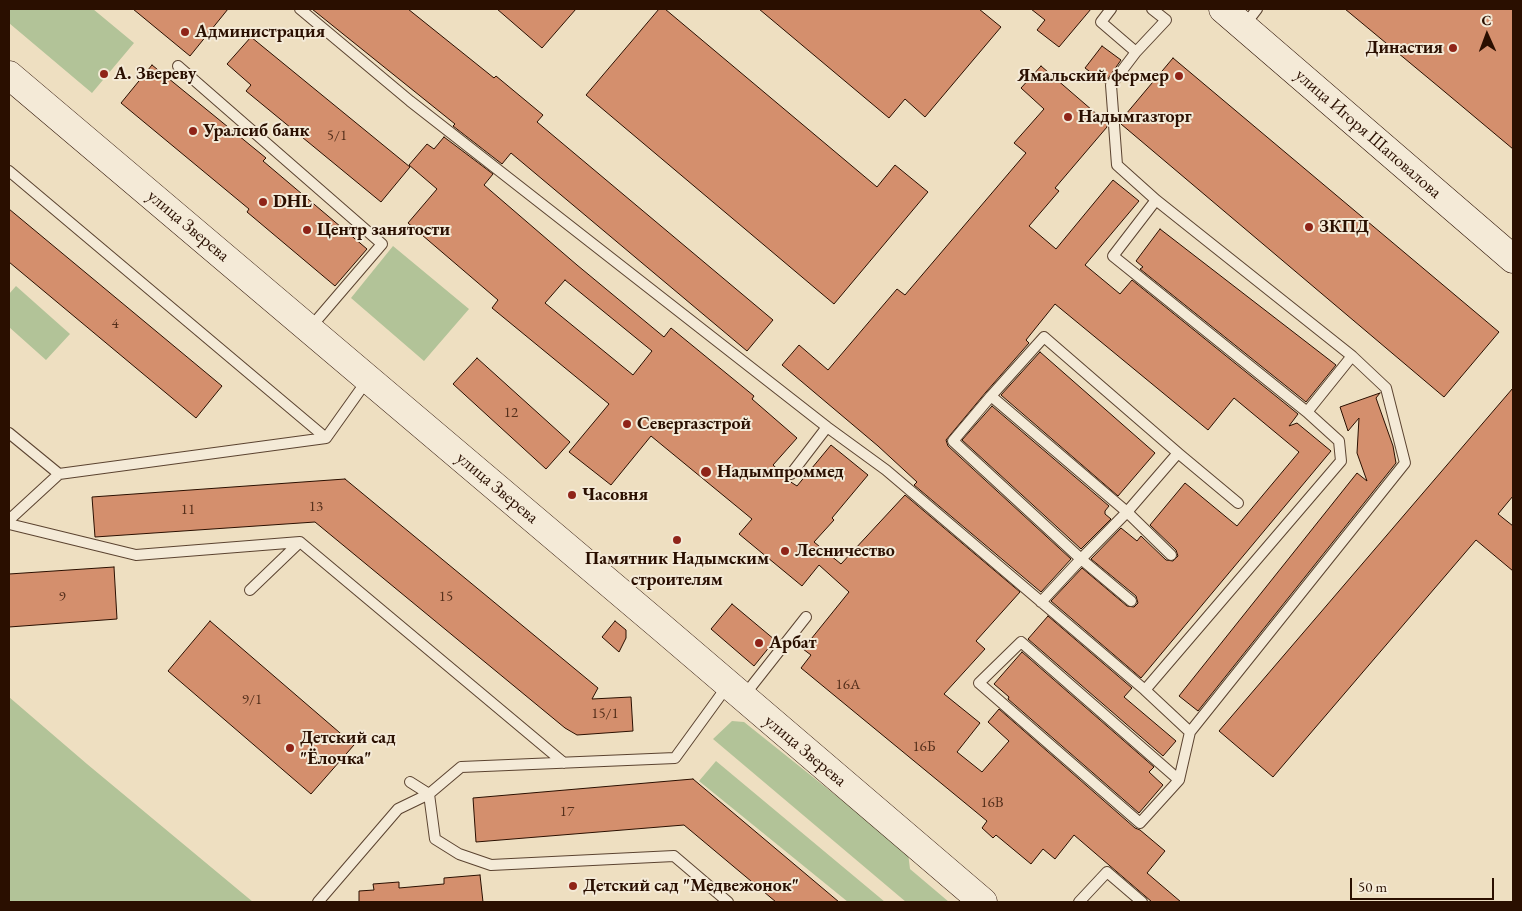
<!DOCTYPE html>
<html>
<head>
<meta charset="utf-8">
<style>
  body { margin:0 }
  #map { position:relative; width:1522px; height:911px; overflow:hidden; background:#eedfc1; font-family:"EB Garamond",serif }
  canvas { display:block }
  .frame { position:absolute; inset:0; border:10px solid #2a0f00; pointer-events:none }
  .north { position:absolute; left:1462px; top:10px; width:50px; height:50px; -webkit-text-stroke:4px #f4ead7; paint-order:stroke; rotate:358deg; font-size:14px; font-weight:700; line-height:20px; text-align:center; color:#2a0f00 }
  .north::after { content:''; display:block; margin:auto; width:18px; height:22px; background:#2a0f00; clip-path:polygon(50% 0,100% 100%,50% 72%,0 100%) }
  .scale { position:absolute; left:1350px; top:878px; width:144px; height:22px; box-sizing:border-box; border:2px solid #2a0f00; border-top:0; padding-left:6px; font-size:15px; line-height:18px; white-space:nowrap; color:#2a0f00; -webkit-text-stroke:4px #f4ead7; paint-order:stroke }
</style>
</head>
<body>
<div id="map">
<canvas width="1522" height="911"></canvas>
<div class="frame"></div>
<div class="north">С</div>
<div class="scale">50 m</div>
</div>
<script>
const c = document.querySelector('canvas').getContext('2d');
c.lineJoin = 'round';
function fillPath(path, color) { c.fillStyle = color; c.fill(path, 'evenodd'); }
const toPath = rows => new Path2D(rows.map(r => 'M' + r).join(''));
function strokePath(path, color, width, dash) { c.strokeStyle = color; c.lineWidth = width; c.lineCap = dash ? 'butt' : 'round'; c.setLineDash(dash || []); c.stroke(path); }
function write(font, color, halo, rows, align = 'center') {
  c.font = font + ' "EB Garamond",serif'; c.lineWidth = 4; c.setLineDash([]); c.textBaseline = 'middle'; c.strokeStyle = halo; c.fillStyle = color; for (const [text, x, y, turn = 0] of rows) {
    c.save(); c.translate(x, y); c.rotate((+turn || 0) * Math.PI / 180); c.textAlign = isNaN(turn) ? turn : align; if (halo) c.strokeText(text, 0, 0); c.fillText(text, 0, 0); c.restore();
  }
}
const green = toPath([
  [9,9,93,9,134,43,92,93,9,23],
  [393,246,469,309,424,361,351,298],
  [16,286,70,334,46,360,9,327,9,294],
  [9,697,87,764,253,902,9,902],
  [732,721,744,722,908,853,910,869,949,902,906,902,713,739],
  [716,761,885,902,848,902,699,781]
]);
const building = toPath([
  [133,9,228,9,190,56,133,9],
  [312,9,408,9,494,78,496,76,543,115,537,122,773,320,747,351,511,153,502,164,453,126,455,124,312,9],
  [497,9,576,9,542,48,497,9],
  [659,9,665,9,877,187,895,165,928,192,834,304,586,95,659,9],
  [759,9,979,9,1001,27,925,117,905,99,889,118,759,9],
  [1031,9,1091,9,1059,47,1037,30,1045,20,1031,9],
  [1345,9,1513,9,1513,149,1439,87,1345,9],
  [251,37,410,167,381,202,246,91,251,85,227,64,251,37],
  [1102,46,1121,60,1105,83,1085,68,1102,46],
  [1173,58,1499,332,1444,397,1121,124,1121,120,1173,58],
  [152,65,266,158,263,161,367,249,335,286,247,212,249,209,121,103,152,65],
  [1041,66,1107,123,1107,127,1055,188,1059,191,1029,226,1056,249,1113,180,1139,201,1085,265,1120,294,1132,280,1298,414,1289,426,1297,423,1331,451,1141,678,1051,601,1082,568,1127,606,1134,607,1138,603,1136,596,1091,559,1121,528,1137,541,1141,536,1166,560,1173,561,1178,556,1176,550,1150,525,1185,483,1237,526,1299,452,1234,398,1208,430,1055,304,1026,340,1029,343,986,392,946,440,948,446,1071,559,1041,592,914,485,917,482,878,446,782,365,799,345,828,370,897,289,905,295,1026,153,1014,143,1044,109,1021,88,1041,66],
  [444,137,493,174,484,185,577,265,664,337,671,328,754,396,752,399,797,438,773,465,784,475,786,479,797,486,831,445,868,475,832,518,834,520,814,542,841,564,905,495,1020,592,976,641,985,649,944,694,980,723,957,752,982,772,1009,741,988,722,999,709,1135,828,1140,830,1165,851,1147,873,1181,902,1152,902,1074,835,1055,859,1043,849,1031,864,996,835,993,838,982,828,987,821,801,668,811,655,803,649,849,592,819,565,802,586,739,534,752,519,651,436,611,485,569,452,609,404,492,308,498,300,408,223,437,189,409,165,427,144,434,149,444,137],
  [565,280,652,351,633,375,545,303,565,280],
  [9,209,222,386,196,418,9,262,9,209],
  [1160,229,1336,365,1306,402,1140,269,1143,267,1136,261,1160,229],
  [1040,352,1155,453,1118,496,1001,395,1040,352],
  [477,358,570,442,546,469,453,384,477,358],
  [1513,388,1513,496,1498,514,1513,526,1513,571,1476,540,1273,777,1219,731,1513,388],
  [1380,393,1376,398,1393,446,1396,463,1198,711,1179,696,1357,473,1367,481,1357,453,1359,418,1348,431,1340,407,1380,393],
  [992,406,1109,506,1105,511,1105,514,1111,519,1081,549,962,440,992,406],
  [345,479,598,688,592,699,631,697,633,731,577,735,565,728,315,522,95,537,92,497,345,479],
  [114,567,117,619,9,627,9,574,114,567],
  [732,604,775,640,754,666,711,629,732,604],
  [1048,616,1132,688,1124,697,1176,741,1163,756,1028,639,1048,616],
  [210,621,354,745,311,794,168,671,210,621],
  [615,621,626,630,626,638,619,652,602,637,615,621],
  [1022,652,1154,767,1149,772,1163,785,1139,813,1008,699,1009,697,994,684,1022,652],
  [693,779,839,902,776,902,684,825,476,842,473,798,693,779],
  [480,875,483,902,359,902,359,891,374,890,373,884,399,882,399,888,444,884,444,878,480,875]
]);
const lane = toPath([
  [300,9,410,101,827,427,886,470,1145,690,1341,461,1339,441,1307,412,1113,256,1156,200,1117,165,1111,85,1136,52,1101,22,1111,9],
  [1244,26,1257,9],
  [1136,52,1166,20,1152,9],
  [178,66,382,244,310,328],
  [9,171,326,438,368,379],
  [1156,200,1352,356,1386,388,1405,463,1190,732,1179,780,1021,642,979,683,1140,823,1179,780],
  [991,396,1127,512,1171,555],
  [1307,412,1352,356],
  [9,433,59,474],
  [1178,453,1238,503],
  [791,474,827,427],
  [9,520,59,474,326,438],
  [9,524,136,555,300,542,564,763],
  [250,590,300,542],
  [1041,602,1081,559,1127,512,1178,453,1044,337,991,396,953,441,1081,559,1131,601],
  [1145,690,1190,732],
  [743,697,806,617],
  [318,902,398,809,429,794,410,782],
  [728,902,674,856,491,865,459,854,435,839,429,794,461,767,675,758,728,685],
  [1079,902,1107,872,1142,902]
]);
const secondary = toPath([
  [1223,9,1513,259],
  [9,75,660,626,983,902]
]);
const markers = [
  [185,32,5,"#8f2418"],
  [1453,48,5,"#8f2418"],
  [104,74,5,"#8f2418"],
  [1179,76,5,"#8f2418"],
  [1068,117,5,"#8f2418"],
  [193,131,5,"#8f2418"],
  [263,202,5,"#8f2418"],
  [1309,227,5,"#8f2418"],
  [307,230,5,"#8f2418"],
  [627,424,5,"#8f2418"],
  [706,472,6,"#8f2418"],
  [572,495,5,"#8f2418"],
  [677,540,5,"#8f2418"],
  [785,551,5,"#8f2418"],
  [759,643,5,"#8f2418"],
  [290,748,5,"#8f2418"],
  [573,886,5,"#8f2418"]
];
const numberNames = [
  ["5/1",337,136],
  ["4",115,324],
  ["12",511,413],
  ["13",316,507],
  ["11",188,510],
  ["9",62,597],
  ["15",446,597],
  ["16А",848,685],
  ["9/1",252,700],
  ["15/1",605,714],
  ["16Б",924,747],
  ["16В",992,803],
  ["17",567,812]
];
const poiNames = [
  ["Администрация",195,32],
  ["Династия",1443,48,"right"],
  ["А. Звереву",114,74],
  ["Ямальский фермер",1169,76,"right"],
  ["Надымгазторг",1078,117],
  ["Уралсиб банк",203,131],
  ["DHL",273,202],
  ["ЗКПД",1319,227],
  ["Центр занятости",317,230],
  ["Севергазстрой",637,424],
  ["Надымпроммед",717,472],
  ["Часовня",582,495],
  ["Лесничество",795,551],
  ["Памятник Надымским",677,559,"center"],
  ["строителям",677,580,"center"],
  ["Арбат",769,643],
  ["Детский сад",300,738],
  ["\"Ёлочка\"",300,759],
  ["Детский сад \"Медвежонок\"",583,886]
];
const streetNames = [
  ["улица Игоря Шаповалова",1368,134,41],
  ["улица Зверева",188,226,40],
  ["улица Зверева",497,488,40],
  ["улица Зверева",805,751,40]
];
fillPath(green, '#b2c398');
fillPath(building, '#d48f6d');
strokePath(building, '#2a0f00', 1);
strokePath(lane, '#5b4330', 12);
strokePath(secondary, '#2a0f00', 29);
strokePath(lane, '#f4ead7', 10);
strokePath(secondary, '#f4ead7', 28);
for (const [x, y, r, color] of markers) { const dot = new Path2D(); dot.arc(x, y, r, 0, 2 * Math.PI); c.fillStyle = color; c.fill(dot); strokePath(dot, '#f4ead7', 2); }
write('15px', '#542f1b', null, numberNames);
write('bold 18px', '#2a0f00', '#f4ead7', poiNames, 'left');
write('18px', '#2a0f00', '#f4ead7', streetNames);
</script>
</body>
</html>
